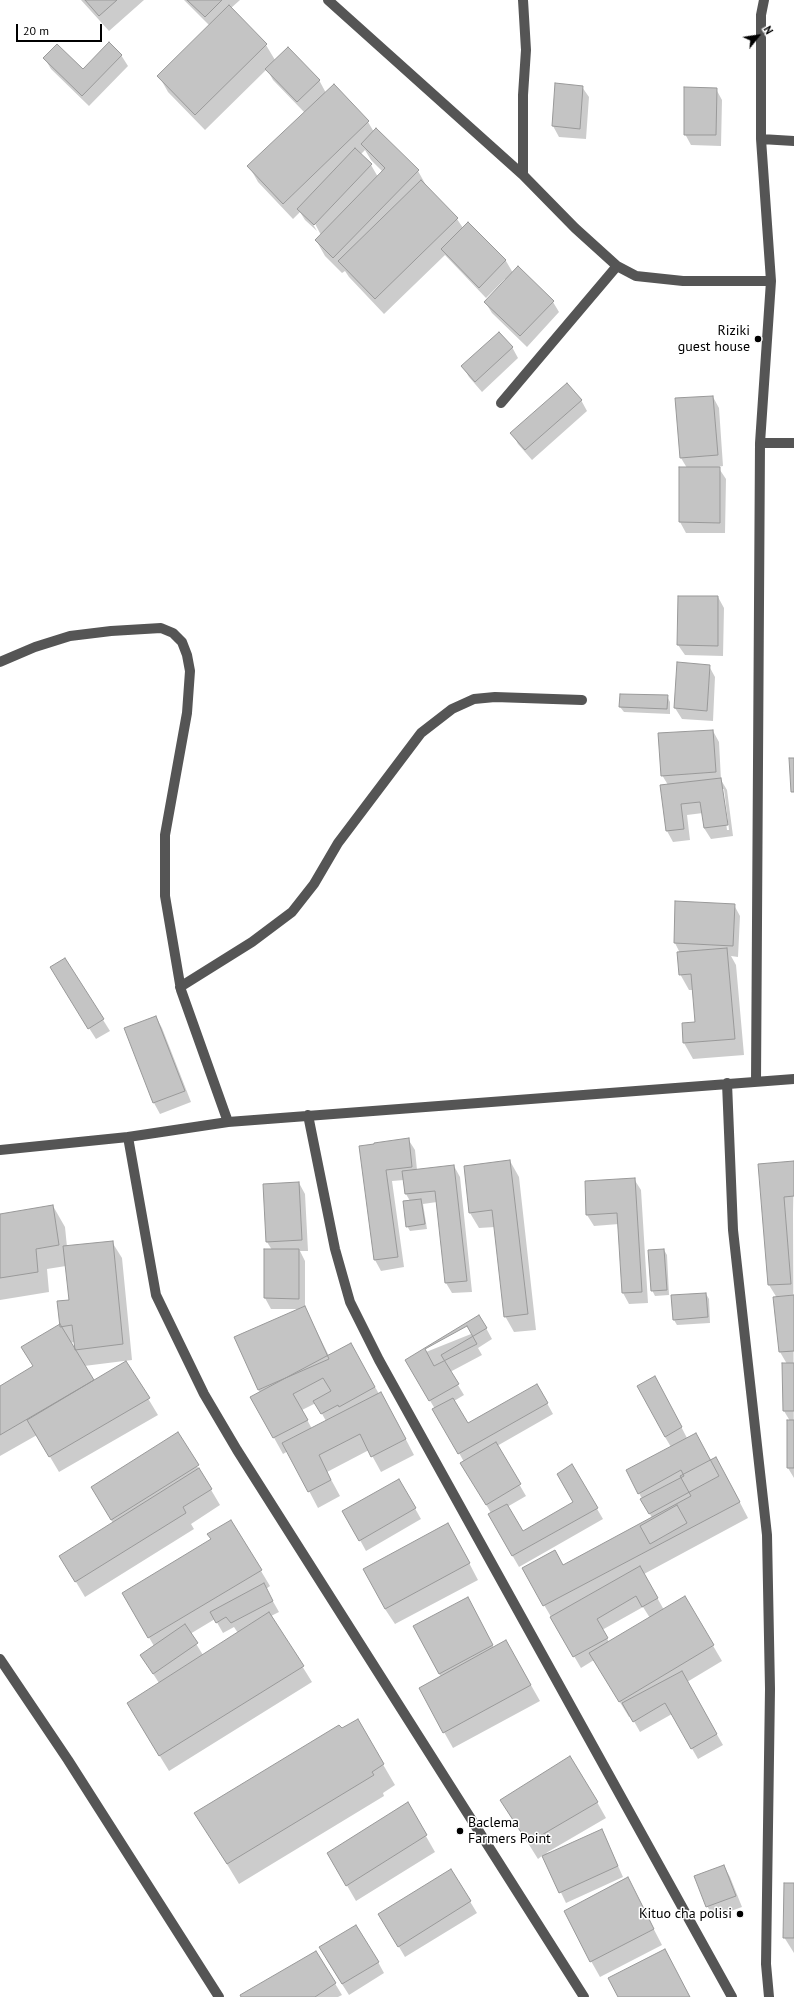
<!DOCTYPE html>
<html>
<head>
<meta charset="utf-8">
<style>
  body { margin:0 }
  #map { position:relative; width:794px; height:1997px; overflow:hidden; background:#fff; font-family:"PT Sans",sans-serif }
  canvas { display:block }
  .north { position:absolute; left:738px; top:16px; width:40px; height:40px; -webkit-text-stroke:3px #fff; paint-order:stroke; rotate:60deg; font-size:11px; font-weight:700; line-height:16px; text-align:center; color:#000 }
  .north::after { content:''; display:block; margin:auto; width:14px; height:18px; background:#000; clip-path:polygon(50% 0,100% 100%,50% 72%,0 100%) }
  .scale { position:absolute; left:16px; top:24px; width:86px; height:18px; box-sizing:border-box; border:2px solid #000; border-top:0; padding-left:5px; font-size:12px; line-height:14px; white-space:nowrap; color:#000; -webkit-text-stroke:3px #fff; paint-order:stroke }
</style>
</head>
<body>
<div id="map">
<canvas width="794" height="1997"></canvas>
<div class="north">N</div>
<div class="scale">20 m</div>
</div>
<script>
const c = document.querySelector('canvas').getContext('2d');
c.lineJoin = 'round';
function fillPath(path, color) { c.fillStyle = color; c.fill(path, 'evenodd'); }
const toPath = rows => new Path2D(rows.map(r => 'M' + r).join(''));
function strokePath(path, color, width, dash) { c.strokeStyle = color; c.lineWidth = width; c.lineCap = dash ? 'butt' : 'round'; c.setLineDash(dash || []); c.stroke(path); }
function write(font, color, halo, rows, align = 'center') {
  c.font = font + ' "PT Sans",sans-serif'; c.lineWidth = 3; c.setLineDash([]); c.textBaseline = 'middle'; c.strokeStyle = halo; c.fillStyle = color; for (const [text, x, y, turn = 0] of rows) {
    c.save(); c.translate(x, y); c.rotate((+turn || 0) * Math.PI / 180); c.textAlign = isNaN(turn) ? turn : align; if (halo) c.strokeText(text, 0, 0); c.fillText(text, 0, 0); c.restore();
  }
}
const shadow = toPath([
  [81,0,144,0,109,31],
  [184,0,240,0,231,8,266,45,275,60,319,80,326,93,334,86,368,122,374,132,376,129,418,171,427,187,457,219,463,228,468,223,506,261,513,273,553,302,559,312,527,347,492,313,485,302,506,280,505,279,486,298,445,255,384,314,349,277,345,271,342,273,325,256,316,240,321,235,313,220,311,221,317,231,305,220,300,212,293,219,258,182,249,166,305,113,273,80,267,69,205,130,168,92,159,76,210,26],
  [365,150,371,160,383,172,378,177,371,165,360,155],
  [121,55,128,66,89,106,51,69,45,59,83,70],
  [582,87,589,97,586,139,559,137,553,126],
  [716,89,722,100,721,146,691,145,685,134],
  [512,347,518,358,482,392,469,377,463,367],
  [713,397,719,408,723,466,718,467,726,479,725,533,686,533,680,522,687,468,681,458],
  [581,400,587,411,532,460,518,444,512,433],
  [718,597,724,608,723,656,685,655,678,645],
  [709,666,715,677,713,721,682,719,675,708],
  [621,695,667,696,670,702,670,714,624,712,620,707],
  [713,731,719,742,721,780,727,790,733,836,711,839,704,828,703,813,687,815,690,840,673,842,667,831,668,785,662,775],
  [722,789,724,789,729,830,727,830],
  [676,902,734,905,740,916,738,957,731,956,736,965,744,1055,693,1059,684,1043,683,1024,696,1023,693,990,689,990,680,974,680,953,675,943],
  [65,959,110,1031,96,1039,57,978],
  [156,1017,162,1028,191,1102,160,1114,154,1103,125,1029],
  [408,1139,415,1150,417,1170,454,1166,460,1177,472,1292,452,1293,446,1283,437,1202,423,1204,427,1229,410,1231,407,1226,410,1201,406,1194,404,1180,392,1181,404,1267,381,1271,375,1260,360,1147],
  [510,1161,519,1177,536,1330,514,1332,505,1316,495,1227,479,1228,470,1213],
  [794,1162,793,1213,794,1478,788,1468,788,1421,790,1421,784,1411,783,1364,787,1364,780,1352,774,1298,777,1298,769,1285,759,1165],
  [634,1179,641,1190,648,1303,629,1304,623,1293,619,1224,594,1226,587,1215],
  [299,1183,305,1194,308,1251,300,1251,305,1261,305,1308,329,1356,360,1360,379,1394,390,1409,414,1455,381,1472,369,1450,327,1472,340,1496,318,1508,288,1451,283,1454,252,1398,260,1393,235,1337,300,1309,271,1309,265,1298,265,1250,272,1250,267,1242],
  [316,1403,326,1421,312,1429,302,1410],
  [53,1206,65,1227,67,1247,112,1242,122,1258,132,1360,84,1366,94,1381,126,1362,158,1415,59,1472,37,1435,0,1456,0,1387,34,1367,61,1324,70,1301,66,1266,47,1269,49,1292,0,1300,0,1215],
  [75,1342,76,1354,69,1343],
  [664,1250,667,1255,669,1295,655,1296,652,1290],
  [706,1294,709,1299,710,1323,677,1325,674,1320],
  [486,1328,492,1339,478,1348,482,1355,450,1372,464,1395,454,1401,467,1424,537,1385,553,1414,497,1446,526,1496,507,1507,523,1532,574,1502,572,1466,603,1519,519,1567,489,1515,491,1513,462,1463,464,1462,435,1409,406,1360],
  [661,1388,687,1438,725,1474,748,1518,644,1574,664,1610,685,1598,722,1661,687,1682,723,1745,698,1759,672,1714,640,1732,631,1716,629,1717,594,1660,581,1668,523,1569,563,1566,652,1518,639,1493,671,1447,665,1437],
  [643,1607,650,1618,609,1642,602,1630],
  [178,1434,220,1505,191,1524,194,1529,85,1597,70,1572,113,1523,92,1488],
  [399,1480,421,1519,366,1551,344,1511],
  [457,1540,478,1580,395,1624,385,1609],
  [261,1571,270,1586,266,1589,279,1612,271,1616,312,1682,169,1771,137,1719,159,1683,148,1666,154,1646,123,1593],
  [215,1619,223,1633,234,1627,238,1633,203,1655,190,1634],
  [474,1609,494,1648,515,1657,540,1701,453,1748,444,1732,441,1677,414,1627],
  [357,1720,395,1785,383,1793,384,1796,239,1884,196,1813],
  [501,1800,597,1802,606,1818,546,1853,607,1841,623,1877,566,1903,543,1855,538,1859],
  [407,1803,435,1852,356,1901,328,1853],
  [724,1866,730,1877,742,1907,714,1917,707,1906],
  [451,1870,477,1913,405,1957,386,1925],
  [794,1884,794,1953,784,1937],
  [636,1895,662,1945,600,1977,591,1961],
  [665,1950,690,1997,619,1997],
  [316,1952,342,1995,338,1997,242,1997],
  [326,1959,378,1962,384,1973,349,1995]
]);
const building = toPath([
  [85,0,117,0,99,16,85,0],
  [187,0,222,0,205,17,187,0],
  [229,5,267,44,195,115,157,76,229,5],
  [109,42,122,55,82,96,43,58,57,44,83,69,109,42],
  [288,47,320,80,297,102,265,69,288,47],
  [555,83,583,86,580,129,552,126,555,83],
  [334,84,369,121,283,204,247,166,334,84],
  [684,87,717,88,716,135,684,135,684,87],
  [376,128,419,170,333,258,315,240,385,168,361,144,376,128],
  [355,148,372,164,314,225,297,209,355,148],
  [421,180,458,218,375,299,338,261,421,180],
  [468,222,506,260,479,288,441,249,468,222],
  [518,266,554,301,520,336,484,302,518,266],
  [499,332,513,347,475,382,461,366,499,332],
  [567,383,582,400,525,450,510,433,567,383],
  [713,396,718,455,680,458,675,398,713,396],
  [679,467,720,467,720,523,679,522,679,467],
  [678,596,718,596,718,646,677,645,678,596],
  [677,662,710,665,707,711,674,708,677,662],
  [620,694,668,695,667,709,619,707,620,694],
  [713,730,716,772,661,776,658,733,713,730],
  [789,758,794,758,794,792,791,792,789,758],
  [721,778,728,825,704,828,700,802,681,804,684,829,666,831,660,785,721,778],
  [675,901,735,904,733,946,674,943,675,901],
  [727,948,735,1039,683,1043,682,1023,695,1022,691,974,679,975,677,952,727,948],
  [65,958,104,1019,88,1029,50,967,65,958],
  [156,1016,185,1091,153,1103,124,1028,156,1016],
  [409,1138,412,1167,386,1170,398,1257,374,1260,359,1146,374,1144,374,1143,409,1138],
  [510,1160,528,1314,504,1317,492,1210,469,1213,464,1166,510,1160],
  [794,1161,794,1196,784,1197,791,1284,768,1285,758,1164,794,1161],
  [454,1165,467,1281,445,1283,435,1191,405,1194,402,1171,454,1165],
  [635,1178,642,1292,622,1293,617,1213,586,1215,585,1181,635,1178],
  [299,1182,302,1240,266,1242,263,1184,299,1182],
  [421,1199,425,1224,406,1227,403,1201,421,1199],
  [53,1205,59,1245,36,1249,38,1272,0,1278,0,1214,53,1205],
  [113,1241,123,1344,75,1350,72,1325,60,1327,57,1301,69,1300,63,1246,113,1241],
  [264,1249,299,1249,299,1299,264,1298,264,1249],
  [664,1249,667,1290,651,1291,648,1250,664,1249],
  [706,1293,708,1317,673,1320,671,1295,706,1293],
  [794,1295,794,1351,779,1352,773,1297,794,1295],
  [305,1306,329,1359,258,1390,234,1337,305,1306],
  [479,1315,487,1328,441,1355,459,1384,429,1401,405,1360,479,1315],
  [60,1324,94,1380,0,1435,0,1386,33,1366,21,1347,60,1324],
  [467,1326,477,1344,434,1366,425,1349,467,1326],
  [351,1343,375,1387,339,1407,338,1405,321,1414,313,1401,331,1391,323,1378,293,1394,308,1420,273,1438,250,1397,351,1343],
  [126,1361,150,1398,49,1457,27,1420,126,1361],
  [782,1363,794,1363,794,1411,783,1411,782,1363],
  [655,1376,682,1427,665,1437,637,1386,655,1376],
  [537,1384,548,1403,458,1454,432,1409,453,1398,468,1423,537,1384],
  [381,1392,406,1439,371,1457,360,1434,319,1455,331,1480,308,1492,282,1443,381,1392],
  [787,1420,794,1420,794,1468,787,1468,787,1420],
  [178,1432,199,1465,111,1520,91,1487,178,1432],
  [696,1433,719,1476,649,1514,640,1499,684,1476,681,1470,638,1494,626,1470,696,1433],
  [496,1442,521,1484,486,1505,460,1463,496,1442],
  [716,1457,740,1502,543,1606,522,1568,555,1550,563,1565,691,1496,680,1476,716,1457],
  [572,1464,598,1508,512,1556,488,1514,507,1504,523,1531,573,1502,557,1474,572,1464],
  [199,1468,212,1489,183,1507,186,1513,75,1582,59,1556,199,1468],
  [399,1479,416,1508,359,1541,342,1511,399,1479],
  [677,1505,687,1523,650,1544,640,1526,677,1505],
  [231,1520,262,1570,148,1638,122,1593,211,1539,207,1534,231,1520],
  [448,1523,470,1563,385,1609,363,1569,448,1523],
  [640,1566,658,1598,642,1607,636,1596,597,1619,608,1638,573,1657,550,1617,640,1566],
  [264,1583,273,1601,231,1623,226,1617,216,1623,210,1612,264,1583],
  [685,1596,714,1645,619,1702,589,1653,685,1596],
  [468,1597,493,1645,439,1674,413,1626,468,1597],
  [269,1612,304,1666,159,1756,127,1703,269,1612],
  [185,1624,198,1643,153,1674,140,1655,185,1624],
  [506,1640,531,1685,443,1733,419,1688,506,1640],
  [682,1671,717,1734,691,1749,665,1703,633,1722,622,1703,682,1671],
  [358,1719,384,1764,372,1772,374,1775,227,1864,194,1813,339,1725,342,1728,358,1719],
  [570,1756,598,1802,528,1843,500,1800,570,1756],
  [408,1802,427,1835,346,1886,327,1853,408,1802],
  [602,1829,618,1866,559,1893,542,1856,602,1829],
  [724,1865,736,1896,706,1907,694,1876,724,1865],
  [451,1869,471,1901,398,1947,378,1914,451,1869],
  [628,1877,654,1929,590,1962,564,1911,628,1877],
  [784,1883,794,1883,794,1938,783,1938,784,1883],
  [356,1925,379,1962,342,1984,319,1947,356,1925],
  [665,1949,690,1997,618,1997,608,1978,665,1949],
  [316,1951,336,1983,315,1997,241,1997,240,1995,316,1951]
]);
const minor = toPath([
  [328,0,523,175,575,228,617,266,636,276,683,281,771,281],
  [523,0,526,50,523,95,523,175],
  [761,139,794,141],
  [501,403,617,266],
  [760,443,794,443],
  [0,662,35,647,70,636,111,631,161,628,173,633,182,642,187,655,190,671,187,713,165,835,165,896,181,990,228,1122],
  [180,987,252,942,292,912,314,884,338,843,421,733,452,709,474,699,495,697,582,700],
  [756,1082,760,443,771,281,761,139,761,15,764,0],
  [727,1083,733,1230,767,1535,770,1689,766,1964,769,1997],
  [308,1115,335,1249,350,1302,379,1360,732,1997],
  [128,1137,156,1295,204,1394,237,1450,584,1997],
  [0,1150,128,1137,228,1122,794,1079],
  [0,1659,68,1760,219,1997]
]);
const markers = [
  [758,339,4,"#000"],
  [460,1831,4,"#000"],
  [740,1914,4,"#000"]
];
const poiNames = [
  ["Riziki",750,331],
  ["guest house",750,347],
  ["Baclema",468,1823,"left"],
  ["Farmers Point",468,1839,"left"],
  ["Kituo cha polisi",732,1914]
];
fillPath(shadow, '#0003');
fillPath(building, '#c4c4c4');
strokePath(building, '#999', 1);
strokePath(minor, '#555', 10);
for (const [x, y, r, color] of markers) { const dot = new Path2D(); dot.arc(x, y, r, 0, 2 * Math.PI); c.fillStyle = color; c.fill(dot); strokePath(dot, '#fff', 1.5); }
write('14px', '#000', '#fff', poiNames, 'right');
</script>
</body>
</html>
